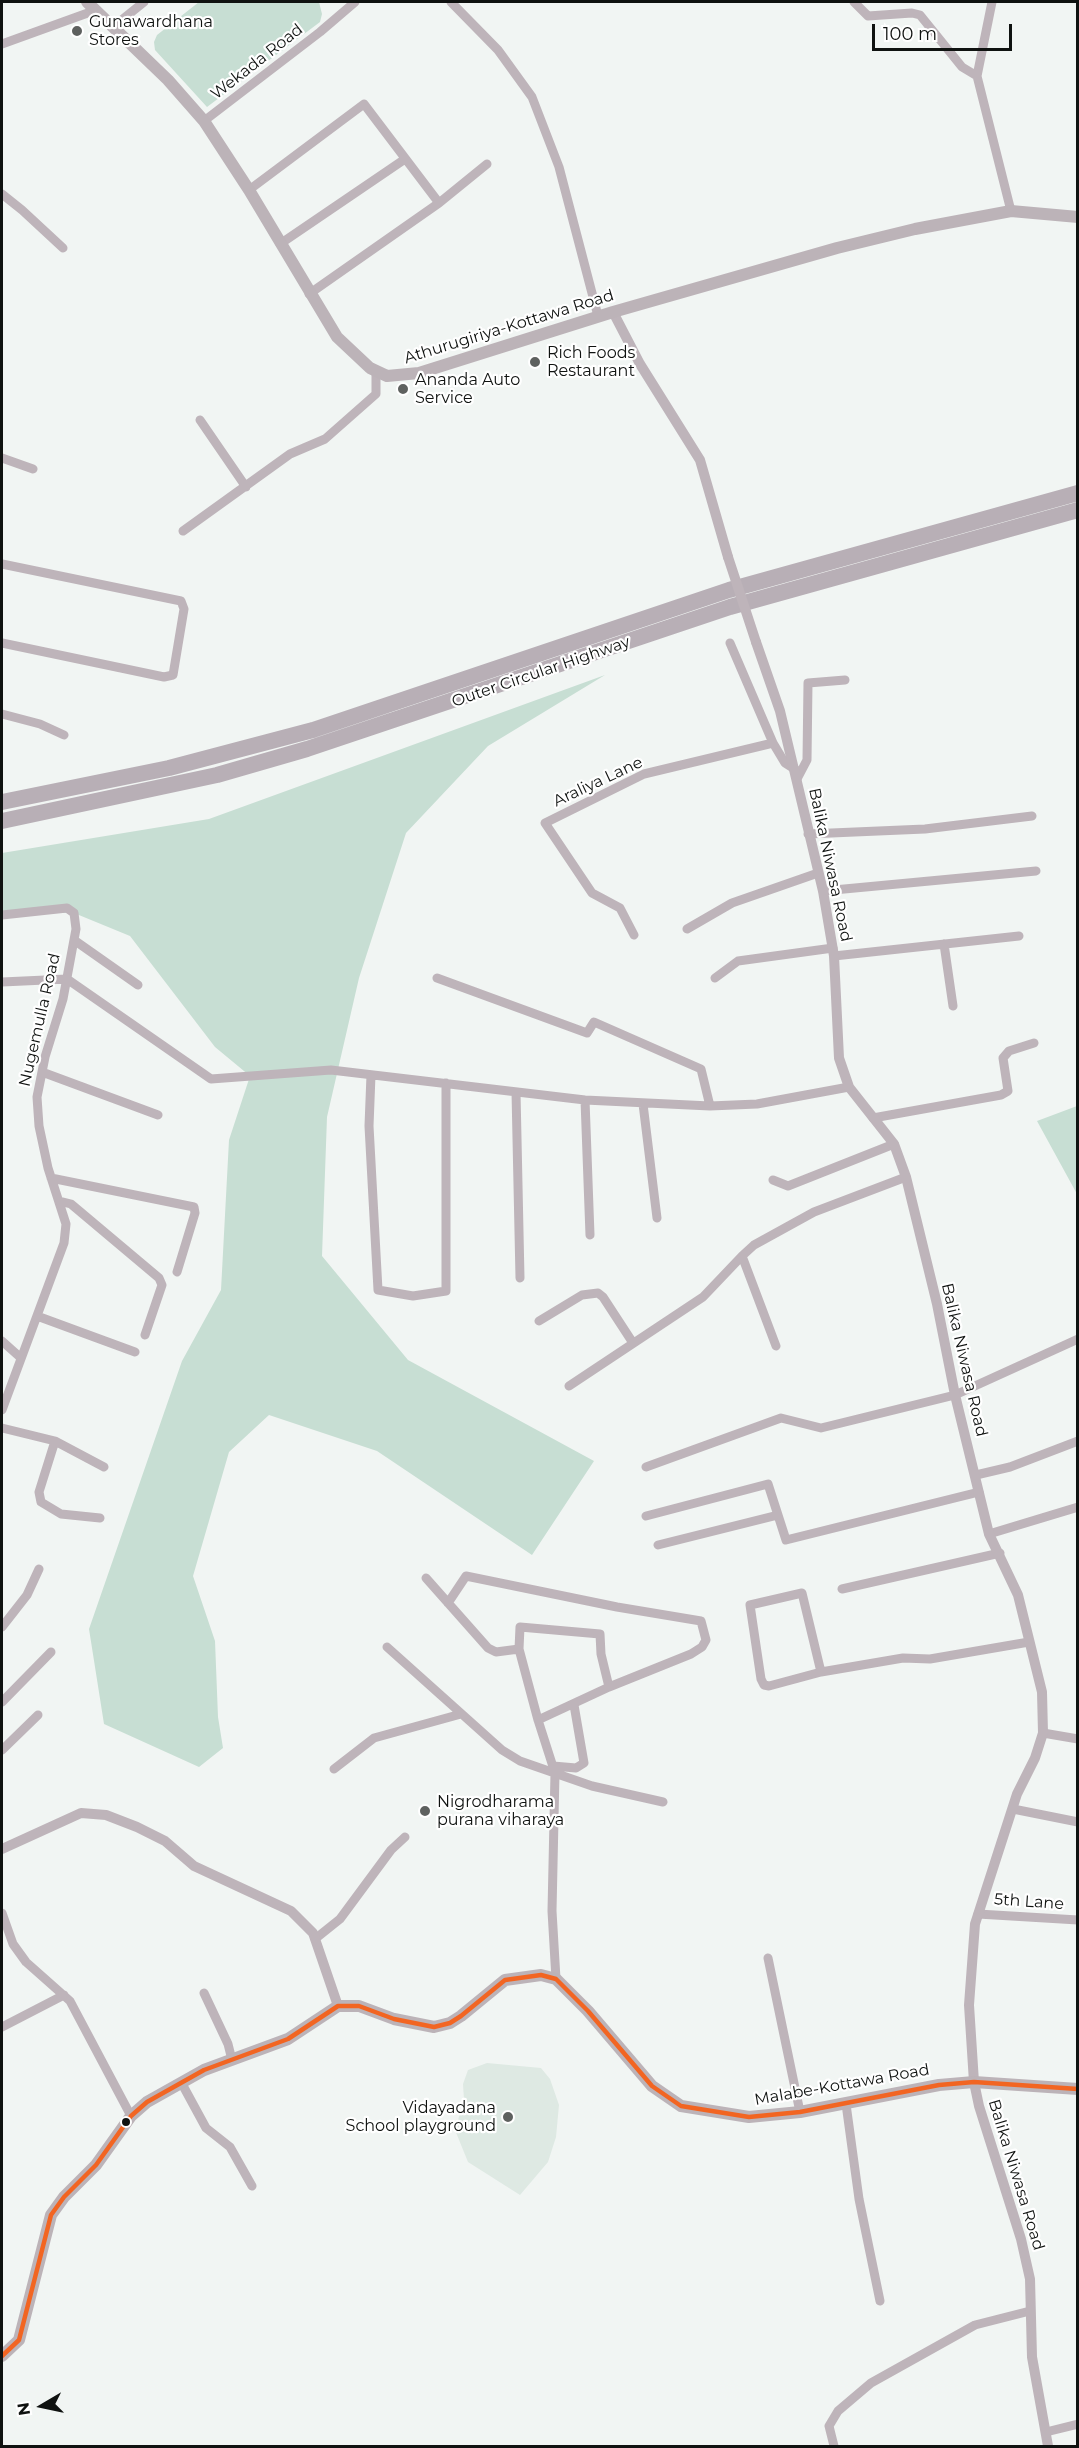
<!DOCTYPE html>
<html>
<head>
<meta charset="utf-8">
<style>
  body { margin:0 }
  #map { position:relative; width:1079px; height:2448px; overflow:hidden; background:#f1f5f3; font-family:Montserrat,sans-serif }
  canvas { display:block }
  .frame { position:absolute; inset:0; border:3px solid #0f1210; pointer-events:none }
  .north { position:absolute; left:12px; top:2376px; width:60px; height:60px; -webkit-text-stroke:4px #fff; paint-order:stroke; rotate:261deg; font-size:16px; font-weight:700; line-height:24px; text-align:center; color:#0f1210 }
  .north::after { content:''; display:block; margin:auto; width:21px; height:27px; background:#0f1210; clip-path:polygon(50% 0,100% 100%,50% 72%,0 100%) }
  .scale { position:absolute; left:872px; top:24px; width:140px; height:27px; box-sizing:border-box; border:3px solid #0f1210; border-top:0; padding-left:8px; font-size:18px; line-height:21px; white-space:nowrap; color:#0f1210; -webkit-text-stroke:4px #fff; paint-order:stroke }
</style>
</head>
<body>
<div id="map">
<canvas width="1079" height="2448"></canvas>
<div class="frame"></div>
<div class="north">N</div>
<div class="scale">100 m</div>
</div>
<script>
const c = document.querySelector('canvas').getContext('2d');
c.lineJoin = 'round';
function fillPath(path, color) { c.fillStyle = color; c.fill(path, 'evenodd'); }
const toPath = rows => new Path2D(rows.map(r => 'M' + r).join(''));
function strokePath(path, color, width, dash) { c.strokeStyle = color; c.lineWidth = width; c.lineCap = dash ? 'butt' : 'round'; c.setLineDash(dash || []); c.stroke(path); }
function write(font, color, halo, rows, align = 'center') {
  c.font = font + ' Montserrat,sans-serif'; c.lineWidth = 4.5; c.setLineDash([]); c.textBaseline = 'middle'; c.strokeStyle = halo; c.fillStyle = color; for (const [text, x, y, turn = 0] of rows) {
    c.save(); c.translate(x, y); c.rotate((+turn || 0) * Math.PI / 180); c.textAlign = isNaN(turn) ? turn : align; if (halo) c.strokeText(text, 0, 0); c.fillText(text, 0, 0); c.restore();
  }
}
const built = toPath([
  [487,2063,541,2068,550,2079,559,2105,556,2137,548,2162,520,2195,468,2162,455,2130,464,2100,463,2084,468,2070]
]);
const green = toPath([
  [199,2,319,2,322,14,320,22,207,107,155,50,154,42,157,35],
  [605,675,488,746,406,833,359,978,327,1117,322,1256,408,1360,594,1461,532,1555,377,1451,269,1415,229,1452,193,1576,215,1641,218,1717,223,1748,199,1767,104,1724,89,1629,182,1361,221,1290,229,1140,250,1076,215,1047,130,936,74,913,2,913,2,853,209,819],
  [1077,1106,1078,1106,1077,1194,1037,1121]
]);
const minor = toPath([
  [451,2,498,50,532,97,559,167,598,316],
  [854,2,868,16,912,13,920,15,962,67,977,76],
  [992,2,977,76,1011,211],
  [113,27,144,2],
  [2,44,96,10],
  [204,121,320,32,355,2],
  [249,190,364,104,439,203],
  [2,194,22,210,63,248],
  [280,244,405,159],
  [309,294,439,203,487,164],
  [200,420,246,487],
  [2,458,33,469],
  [183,531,290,454,325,439,376,394,376,372],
  [2,564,181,601,184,609,173,675,164,677,2,643],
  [730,643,773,743,785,763,796,770],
  [2,714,40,724,64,735],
  [797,779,807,760,808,683,845,680],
  [808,834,925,829,1032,816],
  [823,891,1036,871],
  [2,915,67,908,74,913,76,929,63,999,45,1057,37,1097,39,1126,48,1168,66,1224,64,1243,2,1410],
  [687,929,732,903,818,873],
  [634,935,620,908,592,893,545,823,644,774,773,743],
  [74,940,138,985],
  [944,944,953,1006],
  [834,956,1019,936],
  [437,978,587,1033,594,1022,701,1069,710,1106],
  [715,978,738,961,833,948],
  [2,982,67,979,211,1079,331,1070,585,1100,710,1106,757,1104,849,1087],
  [42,1072,158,1115],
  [371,1075,369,1126,378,1290,413,1296,446,1291,446,1083],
  [516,1092,520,1278],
  [585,1100,590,1235],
  [643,1104,657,1218],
  [873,1118,1001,1095,1008,1091,1003,1058,1009,1051,1034,1043],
  [51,1178,194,1207,195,1213,177,1272],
  [773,1180,788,1186,894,1144],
  [59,1201,71,1204,159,1278,162,1285,145,1335],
  [37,1316,135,1352],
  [539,1321,582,1295,598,1293,603,1297,633,1343],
  [2,1341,21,1358],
  [776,1346,742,1256,754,1245,814,1212,906,1177],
  [569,1386,703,1297,742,1256],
  [2,1428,55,1441,104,1467],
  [55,1441,39,1492,41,1502,61,1514,100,1518],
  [646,1467,781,1418,821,1428,955,1395,1078,1339],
  [976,1475,1010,1467,1078,1441],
  [646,1516,768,1484,786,1540,979,1492],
  [989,1534,1078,1507],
  [658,1545,778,1515],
  [426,1578,488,1648,496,1652,519,1649],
  [842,1589,1000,1553],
  [448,1603,466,1576,617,1607,701,1621,706,1640,702,1647,691,1654,609,1687],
  [2,1627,27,1595,39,1569],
  [387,1647,502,1750,520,1761,592,1786,663,1802],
  [821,1672,802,1593,750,1605,761,1679,764,1685,769,1686,821,1672,903,1658,930,1659,1029,1642],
  [2,1702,51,1652],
  [538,1720,609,1687,601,1654,600,1634,520,1627,519,1649,538,1720,555,1773,552,1911,556,1979],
  [1043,1733,1078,1739],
  [2,1750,38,1715],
  [553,1766,576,1768,584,1763,574,1705],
  [334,1769,374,1738,461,1714],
  [1013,1809,1078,1822],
  [2,1913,13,1944,26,1962,70,2001,131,2116],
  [978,1914,1078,1920],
  [315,1939,340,1919,391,1850,405,1837],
  [768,1958,800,2112],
  [204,1993,228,2044,232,2060],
  [2,2027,64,1995],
  [181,2082,206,2128,230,2147,252,2186],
  [846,2104,859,2199,880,2301],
  [1046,2432,1078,2424],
  [834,2446,829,2426,838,2411,871,2383,975,2325,1030,2311]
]);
const tertiary = toPath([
  [613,312,640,364,700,460,728,557],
  [756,642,780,711,823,891,834,956,839,1058,849,1087,894,1144,906,1177,937,1304,955,1395,989,1534,1018,1595,1042,1692,1043,1733,1035,1758,1017,1794,975,1924,969,2005,974,2082,979,2106,1021,2239,1030,2279,1032,2357,1048,2446],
  [2,1849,81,1813,106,1815,137,1827,165,1841,194,1866,291,1911,313,1933,338,2006]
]);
const secondary = toPath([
  [87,2,168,80,204,121,249,190,337,337,370,368,387,376,419,373,613,312,837,248,915,229,1011,211,1078,217],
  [2,2356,19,2340,51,2215,64,2197,96,2165,131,2116,147,2102,204,2070,288,2039,338,2006,359,2006,394,2019,434,2027,450,2023,461,2016,505,1980,541,1975,556,1979,588,2011,652,2086,681,2106,749,2117,800,2112,939,2085,974,2082,1078,2089]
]);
const motorway = toPath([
  [2,802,169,768,313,730,729,590,1078,493],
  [2,821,217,775,307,749,730,607,1078,510]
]);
const tertiaryBridge = toPath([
  [728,557,756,642]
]);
const bus1 = toPath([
  [2,2356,19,2340,51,2215,64,2197,96,2165,131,2116,147,2102,204,2070,288,2039,338,2006,359,2006,394,2019,434,2027,450,2023,461,2016,505,1980,541,1975,556,1979,588,2011,652,2086,681,2106,749,2117,800,2112,939,2085,974,2082,1078,2089]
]);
const markers = [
  [77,31,6,"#5e615f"],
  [535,362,6,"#5e615f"],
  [403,389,6,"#5e615f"],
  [425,1811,6,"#5e615f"],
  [508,2117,6,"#5e615f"],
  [126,2122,5,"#0f1210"]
];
const poiNames = [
  ["Gunawardhana",89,22],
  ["Stores",89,40],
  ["Rich Foods",547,353],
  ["Restaurant",547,371],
  ["Ananda Auto",415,380],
  ["Service",415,398],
  ["Nigrodharama",437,1802],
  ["purana viharaya",437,1820],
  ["Vidayadana",496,2108,"right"],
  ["School playground",496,2126,"right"]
];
const streetNames = [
  ["Wekada Road",257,62,-38],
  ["Athurugiriya-Kottawa Road",509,327,-17],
  ["Outer Circular Highway",541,672,-19],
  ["Araliya Lane",598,782,-25],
  ["Balika Niwasa Road",830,865,78],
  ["Nugemulla Road",40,1020,-77],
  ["Balika Niwasa Road",964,1360,77],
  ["5th Lane",1029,1902,4],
  ["Malabe-Kottawa Road",842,2085,-10],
  ["Balika Niwasa Road",1016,2175,73]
];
fillPath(built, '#dee9e3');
fillPath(green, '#c7ded3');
strokePath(minor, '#beb4ba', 9);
strokePath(tertiary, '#beb4ba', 10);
strokePath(secondary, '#bcb3b8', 12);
strokePath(motorway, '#b8afb6', 16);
strokePath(tertiaryBridge, '#beb4ba', 10);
strokePath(bus1, '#f26522', 4.5);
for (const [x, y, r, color] of markers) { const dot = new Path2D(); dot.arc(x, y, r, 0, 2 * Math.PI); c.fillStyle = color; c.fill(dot); strokePath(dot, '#fff', 2); }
write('16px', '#0f1210', '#fff', poiNames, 'left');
write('16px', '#0f1210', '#fff', streetNames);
</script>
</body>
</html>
